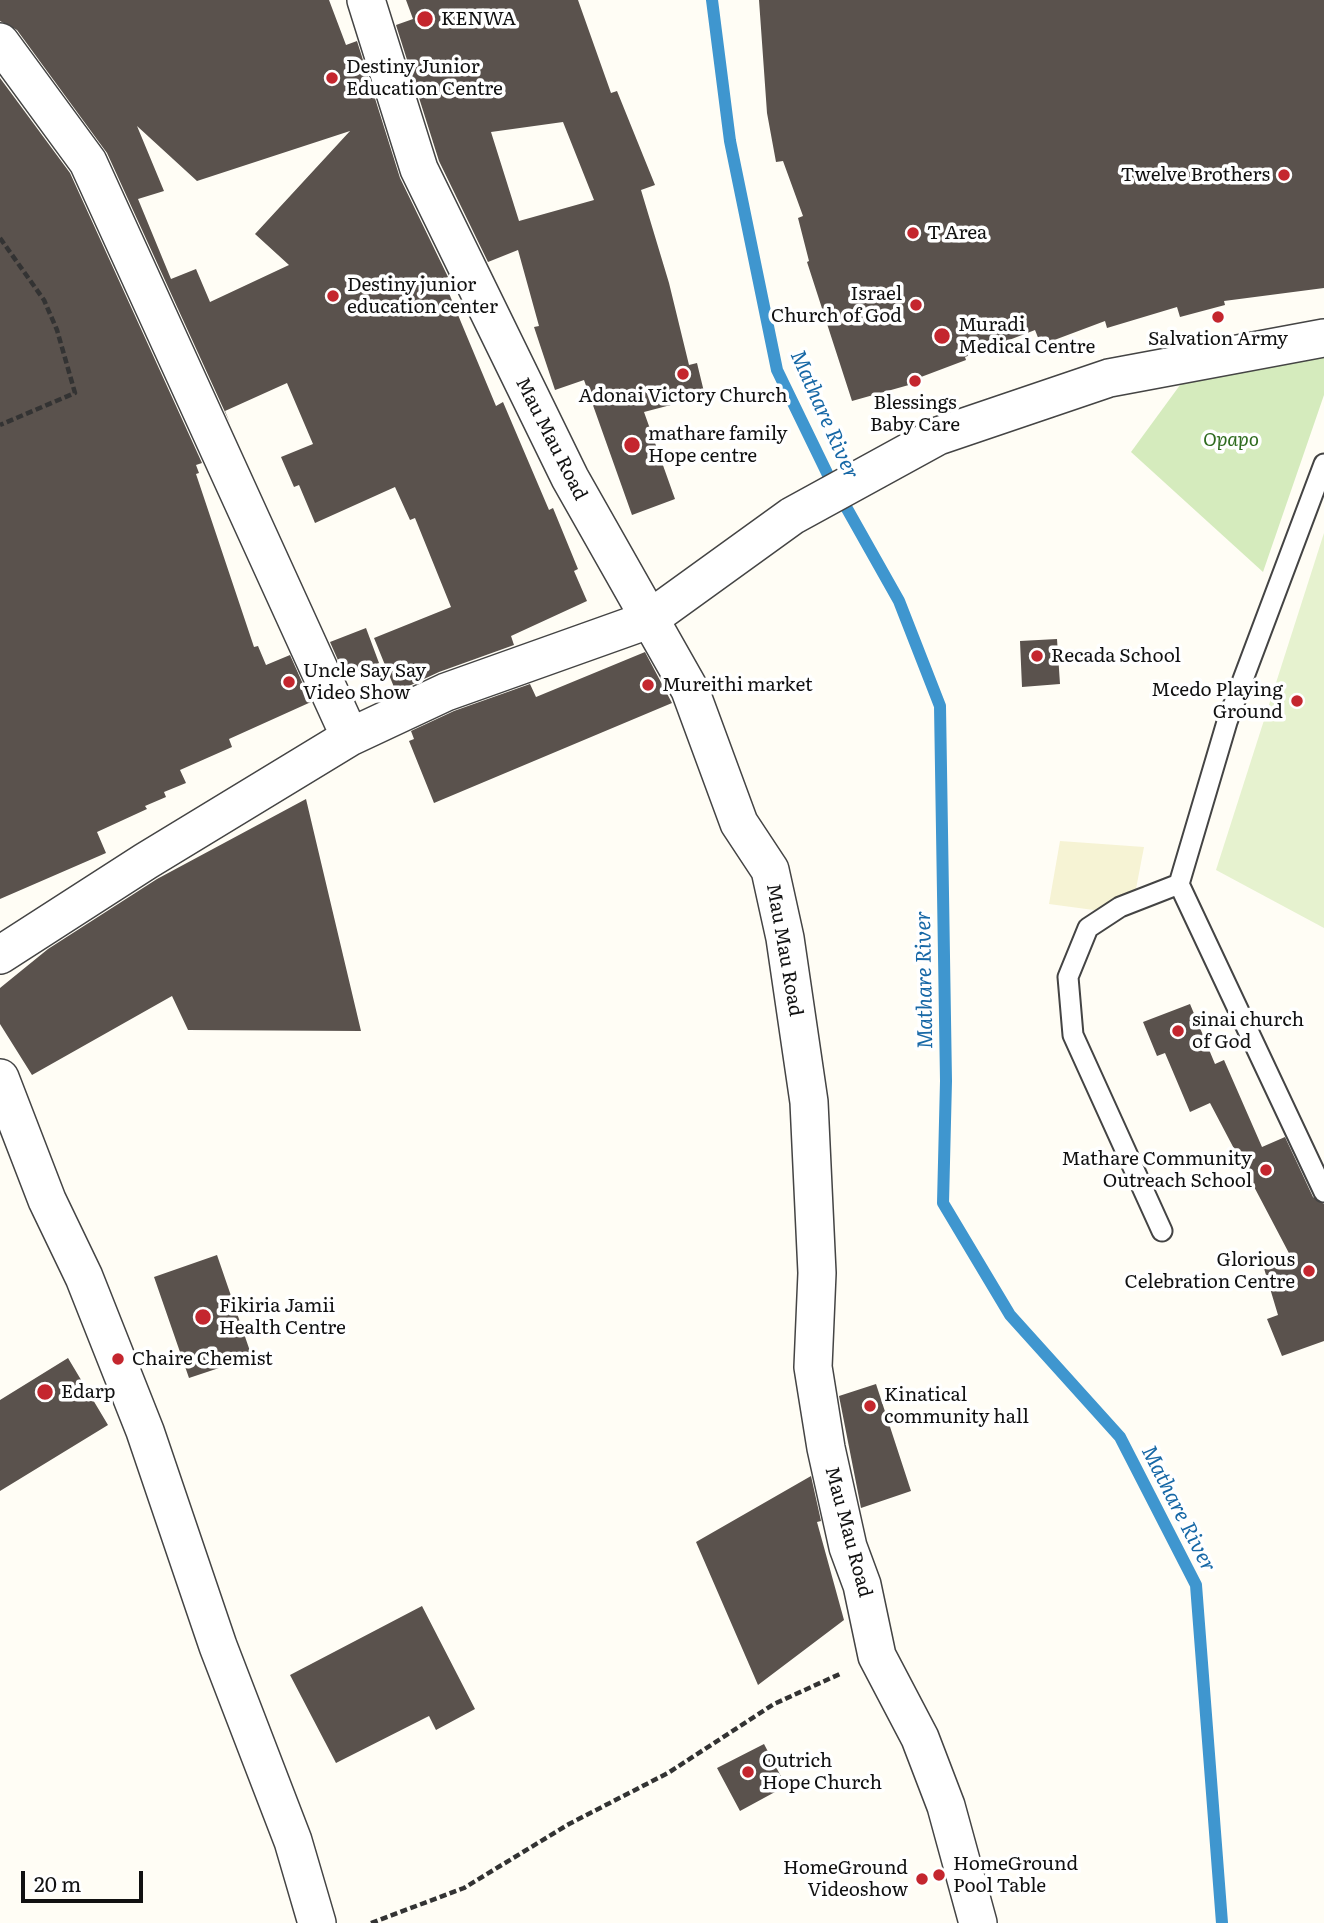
<!DOCTYPE html>
<html>
<head>
<meta charset="utf-8">
<style>
  body { margin:0 }
  #map { position:relative; width:1324px; height:1923px; overflow:hidden; background:#fffdf5; font-family:Literata,serif }
  canvas { display:block }
  .scale { position:absolute; left:21px; top:1871px; width:122px; height:32px; box-sizing:border-box; border:4px solid #111; border-top:0; padding-left:9px; font-size:21px; line-height:24px; white-space:nowrap; color:#111; -webkit-text-stroke:5px #fff; paint-order:stroke }
</style>
</head>
<body>
<div id="map">
<canvas width="1324" height="1923"></canvas>
<div class="scale">20 m</div>
</div>
<script>
const c = document.querySelector('canvas').getContext('2d');
c.lineJoin = 'round';
function fillPath(path, color) { c.fillStyle = color; c.fill(path, 'evenodd'); }
const toPath = rows => new Path2D(rows.map(r => 'M' + r).join(''));
function strokePath(path, color, width, dash) { c.strokeStyle = color; c.lineWidth = width; c.lineCap = dash ? 'butt' : 'round'; c.setLineDash(dash || []); c.stroke(path); }
function write(font, color, halo, rows, align = 'center') {
  c.font = font + ' Literata,serif'; c.lineWidth = 7; c.setLineDash([]); c.textBaseline = 'middle'; c.strokeStyle = halo; c.fillStyle = color; for (const [text, x, y, turn = 0] of rows) {
    c.save(); c.translate(x, y); c.rotate((+turn || 0) * Math.PI / 180); c.textAlign = isNaN(turn) ? turn : align; if (halo) c.strokeText(text, 0, 0); c.fillText(text, 0, 0); c.restore();
  }
}
const farmland = toPath([
  [1060,841,1144,847,1131,915,1049,904]
]);
const green = toPath([
  [1324,356,1324,395,1263,572,1131,452,1191,370]
]);
const pitch = toPath([
  [1324,533,1324,928,1216,870]
]);
const stream = toPath([
  [712,0,730,141,777,370,828,475,899,601,940,706,946,1081,943,1203,1010,1315,1120,1437,1196,1585,1222,1923]
]);
const building = toPath([
  [0,0,329,0,346,45,357,41,400,178,448,277,443,279,496,406,503,402,549,510,553,508,578,569,574,571,587,601,511,636,514,645,439,672,396,692,374,638,451,607,415,518,410,520,395,487,315,523,299,485,294,487,281,457,313,444,287,383,225,411,230,423,107,153,17,30,0,21],
  [137,126,197,181,350,131,255,234,289,265,210,302,196,269,171,279,138,199,164,191],
  [406,0,578,0,611,93,617,91,655,185,641,190,669,283,689,365,697,363,705,396,644,412,675,499,632,515,584,380,555,390,534,327,539,326,518,250,488,262,439,161,396,25,413,19],
  [563,122,594,200,519,221,491,132],
  [759,0,1324,0,1324,288,1224,301,1225,305,1180,317,1177,307,1107,328,1105,321,1041,345,1035,330,965,357,966,360,921,377,923,381,852,401,807,262,809,261,798,218,803,216,783,161,776,162,767,113],
  [0,78,70,173,202,463,196,465,199,473,196,474,254,647,258,646,266,665,290,655,311,702,229,739,232,747,180,770,186,783,164,792,166,797,145,806,147,809,97,832,106,853,0,899],
  [366,628,379,663,345,676,330,642],
  [1057,639,1060,684,1022,687,1020,641],
  [645,652,672,703,434,803,409,741,414,739,411,731,454,711,530,684,536,697],
  [306,799,361,1031,188,1030,172,996,32,1075,0,1024,0,988,48,949,157,879],
  [1190,1004,1215,1064,1224,1060,1262,1147,1285,1137,1313,1197,1324,1204,1324,1341,1282,1356,1267,1319,1278,1315,1263,1265,1291,1257,1210,1103,1190,1112,1165,1053,1157,1056,1143,1022],
  [217,1255,252,1357,189,1378,154,1277],
  [68,1358,108,1425,0,1491,0,1400],
  [876,1384,911,1491,861,1508,839,1396],
  [811,1476,821,1521,817,1522,844,1620,758,1685,696,1542],
  [422,1606,475,1709,436,1730,429,1716,336,1763,290,1675],
  [764,1744,786,1786,740,1811,717,1768]
]);
const path = toPath([
  [0,238,44,300,57,330,75,393,0,425],
  [371,1923,464,1888,569,1824,668,1773,774,1704,842,1673]
]);
const lane = toPath([
  [1324,464,1227,722,1179,884,1324,1192],
  [1162,1231,1073,1035,1068,977,1088,928,1120,907,1179,884]
]);
const street = toPath([
  [366,0,419,169,570,478,690,690,739,823,770,870,785,938,809,1102,817,1273,813,1367,826,1448,848,1547,862,1585,877,1656,920,1738,946,1806,978,1923],
  [0,42,88,162,350,737],
  [0,955,146,861,350,737,446,692,648,620,792,516,938,436,1109,378,1324,338],
  [0,1078,47,1200,84,1277,145,1431,218,1646,293,1841,317,1923]
]);
const markers = [
  [425,19,9,"#c4262e"],
  [332,78,7,"#c4262e"],
  [1284,175,7,"#c4262e"],
  [913,233,7,"#c4262e"],
  [333,296,7,"#c4262e"],
  [916,305,7,"#c4262e"],
  [1218,317,7,"#c4262e"],
  [942,336,9,"#c4262e"],
  [683,374,7,"#c4262e"],
  [915,381,7,"#c4262e"],
  [632,445,9,"#c4262e"],
  [1037,656,7,"#c4262e"],
  [289,682,7,"#c4262e"],
  [648,685,7,"#c4262e"],
  [1297,701,7,"#c4262e"],
  [1178,1031,7,"#c4262e"],
  [1266,1170,7,"#c4262e"],
  [1309,1271,7,"#c4262e"],
  [203,1317,9,"#c4262e"],
  [118,1359,7,"#c4262e"],
  [45,1392,9,"#c4262e"],
  [870,1406,7,"#c4262e"],
  [748,1772,7,"#c4262e"],
  [939,1875,7,"#c4262e"],
  [922,1879,7,"#c4262e"]
];
const poiNames = [
  ["KENWA",441,19],
  ["Destiny Junior",346,67],
  ["Education Centre",346,89],
  ["Twelve Brothers",1270,175,"right"],
  ["T Area",927,233],
  ["Destiny junior",347,285],
  ["education center",347,307],
  ["Israel",902,294,"right"],
  ["Church of God",902,316,"right"],
  ["Muradi",958,325],
  ["Medical Centre",958,347],
  ["Salvation Army",1218,339,"center"],
  ["Adonai Victory Church",683,396,"center"],
  ["Blessings",915,403,"center"],
  ["Baby Care",915,425,"center"],
  ["mathare family",648,434],
  ["Hope centre",648,456],
  ["Recada School",1051,656],
  ["Uncle Say Say",303,671],
  ["Video Show",303,693],
  ["Mureithi market",662,685],
  ["Mcedo Playing",1283,690,"right"],
  ["Ground",1283,712,"right"],
  ["sinai church",1192,1020],
  ["of God",1192,1042],
  ["Mathare Community",1252,1159,"right"],
  ["Outreach School",1252,1181,"right"],
  ["Glorious",1295,1260,"right"],
  ["Celebration Centre",1295,1282,"right"],
  ["Fikiria Jamii",219,1306],
  ["Health Centre",219,1328],
  ["Chaire Chemist",132,1359],
  ["Edarp",61,1392],
  ["Kinatical",884,1395],
  ["community hall",884,1417],
  ["Outrich",762,1761],
  ["Hope Church",762,1783],
  ["HomeGround",953,1864],
  ["Pool Table",953,1886],
  ["HomeGround",908,1868,"right"],
  ["Videoshow",908,1890,"right"]
];
const streetNames = [
  ["Mau Mau Road",551,439,63],
  ["Mau Mau Road",784,950,80],
  ["Mau Mau Road",848,1532,75]
];
const parkNames = [
  ["Opapo",1231,440]
];
const waterNames = [
  ["Mathare River",824,415,66],
  ["Mathare River",925,980,-91],
  ["Mathare River",1178,1509,63]
];
fillPath(farmland, '#f6f3d4');
fillPath(green, '#d5ebbd');
fillPath(pitch, '#e6f2cf');
strokePath(stream, '#3f96cf', 12);
fillPath(building, '#5a524d');
strokePath(lane, '#444', 23);
strokePath(street, '#444', 40);
strokePath(path, '#333', 4.5, [7, 3.5]);
strokePath(lane, '#fff', 19);
strokePath(street, '#fff', 37);
for (const [x, y, r, color] of markers) { const dot = new Path2D(); dot.arc(x, y, r, 0, 2 * Math.PI); c.fillStyle = color; c.fill(dot); strokePath(dot, '#fff', 2.5); }
write('19px', '#111', '#fff', poiNames, 'left');
write('19px', '#111', '#fff', streetNames);
write('italic 19px', '#2f6b1f', '#fff', parkNames);
write('italic 21px', '#1768a6', '#fff', waterNames);
</script>
</body>
</html>
